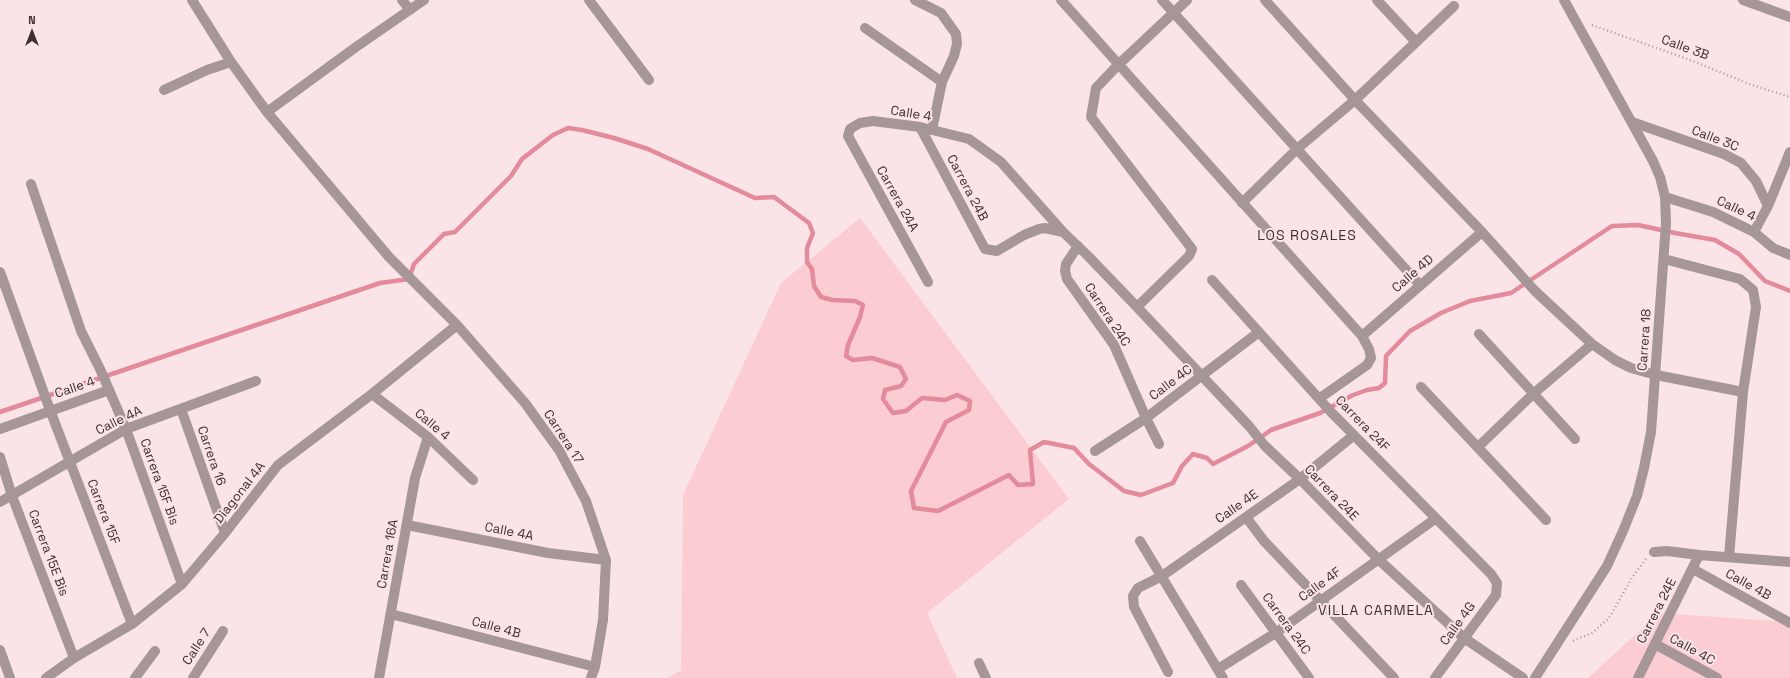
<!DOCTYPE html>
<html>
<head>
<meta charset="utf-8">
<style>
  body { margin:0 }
  #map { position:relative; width:1790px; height:678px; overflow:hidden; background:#fbe4e7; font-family:"Space Grotesk",sans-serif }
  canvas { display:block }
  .north { position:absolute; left:12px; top:12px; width:40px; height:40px; -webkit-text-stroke:3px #fbe4e7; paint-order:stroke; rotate:0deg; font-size:11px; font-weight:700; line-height:16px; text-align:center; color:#3e2f31 }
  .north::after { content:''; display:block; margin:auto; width:14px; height:18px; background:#3e2f31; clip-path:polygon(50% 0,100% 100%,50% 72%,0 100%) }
</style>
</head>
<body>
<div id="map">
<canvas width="1790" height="678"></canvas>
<div class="north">N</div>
</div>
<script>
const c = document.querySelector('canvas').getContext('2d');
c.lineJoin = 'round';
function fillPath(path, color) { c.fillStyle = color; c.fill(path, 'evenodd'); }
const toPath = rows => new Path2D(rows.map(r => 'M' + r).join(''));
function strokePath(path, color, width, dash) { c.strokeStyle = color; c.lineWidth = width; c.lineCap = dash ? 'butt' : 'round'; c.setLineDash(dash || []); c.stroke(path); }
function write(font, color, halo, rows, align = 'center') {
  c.font = font + ' "Space Grotesk",sans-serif'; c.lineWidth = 4; c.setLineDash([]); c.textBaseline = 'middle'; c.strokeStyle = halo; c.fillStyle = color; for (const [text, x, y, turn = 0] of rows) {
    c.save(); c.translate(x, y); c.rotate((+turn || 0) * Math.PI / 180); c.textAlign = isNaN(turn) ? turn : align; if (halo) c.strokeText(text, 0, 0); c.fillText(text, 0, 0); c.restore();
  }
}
const green = toPath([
  [860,218,1069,499,927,613,957,678,668,678,681,670,683,495,781,283],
  [1659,613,1790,622,1790,678,1588,678]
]);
const stream = toPath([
  [0,412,380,283,409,279,414,264,444,234,455,232,511,176,522,159,553,135,568,128,582,130,614,138,648,149,755,198,774,197,809,223,813,233,807,248,807,262,812,269,814,286,821,297,832,300,855,301,863,305,860,317,848,345,846,356,853,360,872,358,900,367,906,379,901,386,885,390,883,399,893,413,906,411,922,398,945,400,957,395,970,401,969,410,946,422,911,491,914,508,938,511,1009,475,1018,485,1033,484,1030,450,1044,442,1074,448,1089,464,1124,491,1141,495,1173,483,1182,466,1193,454,1207,458,1213,464,1248,446,1271,430,1320,413,1353,395,1367,390,1379,388,1385,383,1386,356,1410,331,1441,313,1470,301,1511,293,1612,226,1638,225,1675,233,1715,240,1739,254,1765,281,1790,291]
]);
const path = toPath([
  [1592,25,1693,61,1749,84,1790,97],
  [1573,641,1592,633,1609,618,1633,576,1646,559]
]);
const minor = toPath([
  [192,0,231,62,267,112,389,257,457,325,525,403,559,450,586,501,606,560,603,620,595,667,591,678],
  [402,0,410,10],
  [589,0,649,80],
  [915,0,941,13,956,34,957,44,954,56,942,82,932,130],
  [1061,0,1362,336,1369,349,1371,358,1367,365,1320,398],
  [1162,0,1420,285],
  [1265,0,1355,100,1482,232,1535,291,1592,344,1615,360,1631,368,1656,375,1743,392],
  [1377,0,1415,41],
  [1743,0,1790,17],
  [865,28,942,82],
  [164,90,207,70,231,62],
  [267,112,356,47,424,0],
  [1632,122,1724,154,1741,163,1756,181,1768,206],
  [920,127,985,249,997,251,1024,235,1039,229,1045,228,1063,232],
  [31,184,81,331,100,369,126,429,182,584],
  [1665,197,1713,212,1754,232,1773,248,1790,255],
  [1242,203,1297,149,1355,100,1454,6],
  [1754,232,1768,206,1790,152],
  [1078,246,1066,264,1065,271,1067,279,1114,345,1146,418,1159,444],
  [1664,259,1740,279,1753,290,1756,307,1743,392,1729,557],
  [0,272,50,410,132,624],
  [1212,280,1331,412,1491,574,1497,583,1496,595,1435,678],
  [928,282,848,136,850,129,860,123,873,121,920,127,969,139,1001,162,1063,232,1088,256,1137,307,1249,426,1265,446,1300,479,1378,559,1464,638,1523,678],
  [1137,307,1189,256,1192,249,1091,117,1096,88,1119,64,1187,0],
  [1479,334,1575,439],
  [1362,336,1482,232],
  [1421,387,1546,520],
  [372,394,428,437,473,480],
  [181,409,225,533],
  [0,429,109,390],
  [1478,447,1533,394,1592,344],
  [1095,451,1146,418,1259,332],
  [0,457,12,496,74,658],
  [0,502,126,429,256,381],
  [1246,517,1264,541,1394,678],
  [407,525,548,553,606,560],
  [1140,541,1223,678],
  [1654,552,1667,551,1699,555,1790,562],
  [1693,569,1790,623],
  [1241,585,1309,678],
  [391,614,595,667],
  [1655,644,1717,678],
  [0,650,10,678],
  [979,663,986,678],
  [1218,669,1277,632,1435,519],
  [1168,672,1134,607,1133,596,1138,588,1162,576,1246,517,1300,479,1354,435],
  [46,678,74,658,132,624,182,584,225,533,278,465,372,394,457,325],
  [135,678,155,651],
  [193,678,223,631],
  [379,678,415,478,428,437],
  [1535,678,1607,566,1623,531,1637,496,1644,468,1651,432,1666,223,1665,197,1660,177,1653,161,1564,0],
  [1638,678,1699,555]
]);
const streetNames = [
  ["Calle 3B",1685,48,20],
  ["Calle 4",911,114,9],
  ["Calle 3C",1715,139,21],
  ["Carrera 24B",967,188,62],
  ["Carrera 24A",897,199,61],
  ["Calle 4",1736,209,25],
  ["Calle 4D",1413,274,-41],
  ["Carrera 24C",1107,315,57],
  ["Carrera 18",1645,340,-86],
  ["Calle 4C",1171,383,-37],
  ["Calle 4",75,388,-19],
  ["Calle 4A",119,421,-26],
  ["Carrera 24F",1362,424,46],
  ["Calle 4",432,425,40],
  ["Carrera 17",563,437,57],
  ["Carrera 16",211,456,71],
  ["Carrera 15F Bis",159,482,70],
  ["Diagonal 4A",240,493,-52],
  ["Carrera 24E",1331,493,46],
  ["Calle 4E",1237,507,-35],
  ["Carrera 15F",103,512,69],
  ["Calle 4A",509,532,11],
  ["Carrera 15E Bis",48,553,69],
  ["Carrera 16A",388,554,-80],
  ["Calle 4F",1320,585,-36],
  ["Calle 4B",1748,585,29],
  ["Carrera 24E",1657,611,-63],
  ["Carrera 24C",1286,624,54],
  ["Calle 4G",1458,624,-54],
  ["Calle 4B",496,628,15],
  ["Calle 7",197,647,-57],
  ["Calle 4C",1692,650,29]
];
const neighbourhoodNames = [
  ["LOS ROSALES",1307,236],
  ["VILLA CARMELA",1376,611]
];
fillPath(green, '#fcccd3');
strokePath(stream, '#e38a9b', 4.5);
strokePath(path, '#aa9799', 2.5, [1, 3]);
strokePath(minor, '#a69698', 10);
write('13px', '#3e2f31', '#fbe4e7', streetNames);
c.letterSpacing = '1px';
write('14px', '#3e2f31', '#fbe4e7', neighbourhoodNames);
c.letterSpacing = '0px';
</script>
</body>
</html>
